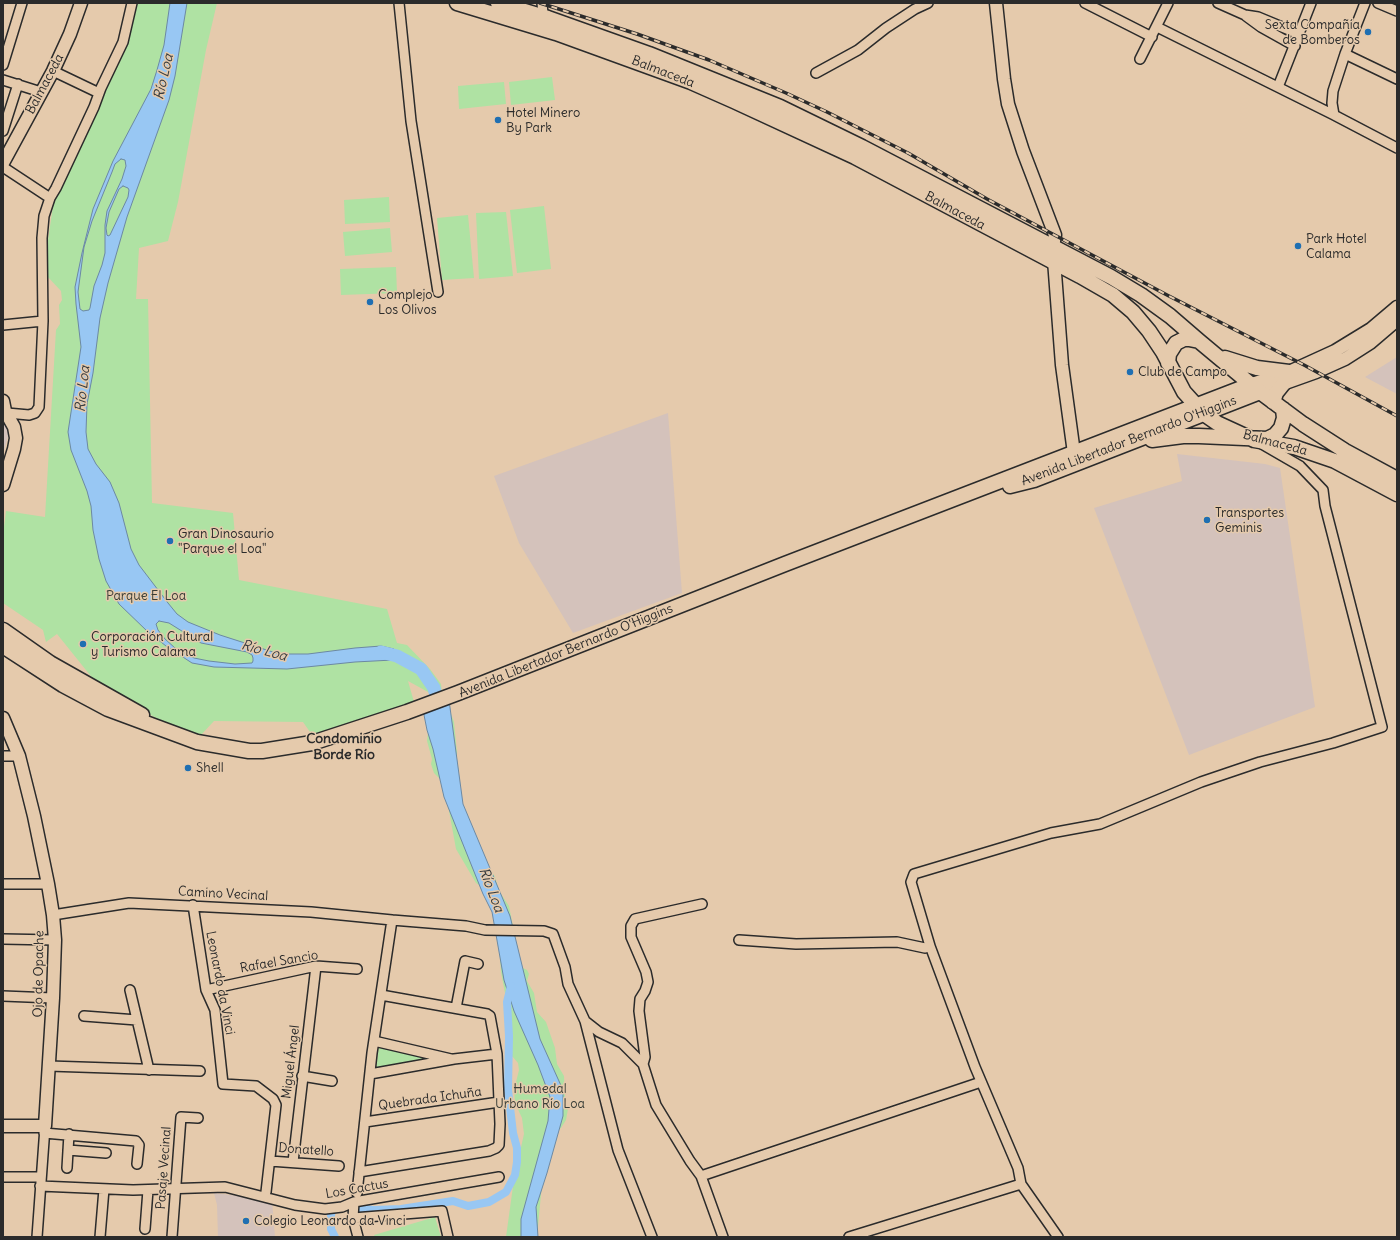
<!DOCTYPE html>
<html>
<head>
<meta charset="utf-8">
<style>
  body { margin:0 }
  #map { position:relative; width:1400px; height:1240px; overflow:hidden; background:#e5caac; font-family:Delius,sans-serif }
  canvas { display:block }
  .frame { position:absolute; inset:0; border:4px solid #2b2b2b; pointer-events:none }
</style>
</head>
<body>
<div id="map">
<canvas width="1400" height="1240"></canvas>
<div class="frame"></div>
</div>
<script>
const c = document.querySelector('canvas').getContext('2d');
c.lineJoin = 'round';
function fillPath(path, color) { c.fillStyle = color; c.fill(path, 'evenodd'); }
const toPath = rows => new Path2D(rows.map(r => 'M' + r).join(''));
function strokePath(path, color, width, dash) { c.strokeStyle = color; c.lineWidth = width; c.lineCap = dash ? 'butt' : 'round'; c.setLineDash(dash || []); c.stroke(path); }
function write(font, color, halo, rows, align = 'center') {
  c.font = font + ' Delius,sans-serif'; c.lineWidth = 3; c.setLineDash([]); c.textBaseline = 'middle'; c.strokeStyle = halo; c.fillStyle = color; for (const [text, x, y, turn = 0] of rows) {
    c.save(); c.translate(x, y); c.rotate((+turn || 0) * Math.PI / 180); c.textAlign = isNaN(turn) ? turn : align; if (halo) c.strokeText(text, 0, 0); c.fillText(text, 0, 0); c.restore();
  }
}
const built = toPath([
  [1397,357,1397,394,1365,377],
  [668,413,682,593,573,633,519,543,494,476],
  [3,417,10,430,3,454],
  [1177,454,1265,464,1280,468,1315,707,1189,755,1094,508,1182,481],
  [214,1193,272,1200,275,1237,218,1237,217,1205]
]);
const green = toPath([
  [136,3,217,3,206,50,178,202,168,241,139,248,136,299,148,299,152,503,233,513,239,580,387,609,397,643,407,645,430,669,441,684,442,693,447,709,451,714,454,722,457,753,454,786,480,851,495,877,499,891,509,906,521,967,527,970,529,974,527,981,534,993,537,1012,546,1022,555,1048,557,1064,564,1076,565,1097,568,1109,566,1120,561,1128,555,1133,543,1173,537,1237,506,1237,514,1179,524,1134,522,1118,515,1103,514,1090,519,1070,518,1063,512,1056,509,1039,505,1004,505,993,501,972,498,925,482,887,476,883,456,849,447,800,443,795,446,789,445,784,434,773,431,764,432,759,427,741,428,733,433,726,432,696,428,692,408,681,414,702,411,707,321,737,310,732,303,722,214,721,201,735,170,726,98,685,57,634,46,642,43,630,3,603,3,535,6,511,45,517,56,330,60,324,59,305,62,300,61,291,47,276,48,240,54,199],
  [552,77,555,100,511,105,509,82],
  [504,82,506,104,459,109,458,86],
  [389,197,390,222,345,224,344,200],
  [544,206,551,269,517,273,510,210],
  [506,212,513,276,479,279,476,213],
  [468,215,474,278,442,280,437,218],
  [390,228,392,252,345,256,343,232],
  [396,267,397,293,341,295,340,269],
  [379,1045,433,1059,376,1070],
  [435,1217,441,1237,375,1237,374,1235]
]);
const water = toPath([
  [170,3,187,3,175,76,169,100,127,217,108,283,100,318,93,373,87,404,86,432,88,449,96,464,110,482,119,503,131,549,139,565,168,603,177,614,188,622,220,635,279,654,308,654,355,648,381,646,394,649,397,656,393,660,355,662,287,669,214,667,192,663,166,646,147,631,119,604,106,581,99,559,93,530,91,506,87,491,71,450,68,432,81,347,76,304,75,287,82,253,93,209,113,161,151,89,157,70,164,45,170,3],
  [121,159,125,160,126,166,122,179,107,211,105,225,105,253,102,265,94,286,90,308,89,310,83,311,80,309,78,292,84,247,92,221,112,172,115,164,121,159],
  [123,186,128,188,129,190,128,197,110,235,108,236,107,235,106,228,109,212,119,189,123,186],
  [159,621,169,623,201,643,247,652,252,655,253,658,253,661,252,663,235,664,209,661,194,658,175,648,165,639,158,630,156,624,159,621],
  [449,700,463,804,510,916,540,1039,563,1090,563,1116,547,1173,536,1207,538,1237,521,1237,521,1219,548,1121,550,1097,538,1065,514,1011,504,980,492,912,483,894,444,797,433,749,427,730,423,710,449,700]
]);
const canal = toPath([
  [356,1208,374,1210,401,1209,453,1201,468,1206,489,1202,506,1192,515,1175,517,1162,517,1148,513,1133,508,1090,509,1036,507,1002,511,986],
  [335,1237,331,1229,331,1213,335,1209,340,1208]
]);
const river = toPath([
  [381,652,397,656,421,669,434,688,440,711]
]);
const street = toPath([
  [399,3,411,121,438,292],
  [542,3,543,14,548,18],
  [1085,3,1152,37],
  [1218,3,1245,15,1258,17,1299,34],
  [1365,3,1345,54,1333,91,1332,103,1334,115,1397,148],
  [1378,3,1397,11],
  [1246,16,1261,27,1295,46],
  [1157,27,1334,115],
  [1345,54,1397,79],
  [1140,59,1168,3],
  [3,65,22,3],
  [53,71,99,93],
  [816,73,858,50,886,28,915,9,928,3],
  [3,80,41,92],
  [1278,87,1311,3],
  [3,131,18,84],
  [3,167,50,198],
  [3,325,43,321],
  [7,413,29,415,35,413,39,407,43,321,42,238,44,216,50,198,56,188,94,107,101,88,123,42,132,3],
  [3,756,19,756],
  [3,884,48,884],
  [193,905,206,990,215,1010,223,1084,256,1086,273,1099,276,1105,266,1192],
  [53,915,129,903,311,912,392,920,466,926,485,930,544,931,553,934,565,967,568,984,585,1021,618,1150,652,1237],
  [3,939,55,940],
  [739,940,796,944,897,942,925,948,930,946,975,1067,1018,1168,1021,1184,1058,1237],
  [930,946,911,882,914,874,1051,833,1100,824,1201,782,1260,762,1333,743,1382,727,1325,506,1323,490,1300,466,1262,444],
  [130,990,149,1070],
  [206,990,316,966,357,969],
  [3,996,53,998],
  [456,1008,465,961,478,964],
  [84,1016,137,1020],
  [585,1021,599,1032,622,1043,643,1064,656,1105,690,1161,701,1176,723,1237],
  [374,1041,451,1059],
  [643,1064,645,1057,639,1011,640,999,645,991,648,982,646,972,631,937,631,926,635,919,702,904],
  [49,1066,200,1071],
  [370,1074,454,1059,497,1054],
  [302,1076,332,1081],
  [365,1122,499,1102],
  [44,1133,136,1141,139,1145,137,1164],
  [68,1150,106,1153],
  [270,1161,339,1166],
  [293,1162,316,966],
  [67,1168,69,1134],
  [359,1172,489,1151,496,1148,499,1145,500,1124,497,1054,490,1016,487,1014,381,995],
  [701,1176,981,1082],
  [3,1177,41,1177],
  [40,1186,133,1190,225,1187,295,1205,325,1209,342,1207,354,1202,499,1177],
  [357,1193,372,1053,392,920],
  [354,1202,353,1218,358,1237],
  [353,1218,442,1211,448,1237],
  [145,1229,148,1190],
  [37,1237,45,1127],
  [100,1237,104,1189],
  [172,1237,181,1117,198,1118],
  [849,1237,1021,1184]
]);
const secondary = toPath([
  [996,3,1004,79,1008,104,1023,151,1055,235,1053,247,1062,365,1074,453],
  [3,163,53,71,70,34,81,3],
  [1252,384,1289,372,1335,351,1371,329,1397,307],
  [1260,392,1316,372,1345,359,1370,343,1397,320],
  [3,401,5,411,14,427,16,438,14,449,3,485],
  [3,718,19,756,34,816,48,884,53,915,55,940,53,998,45,1126,3,1126]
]);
const primary = toPath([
  [457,3,556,33,691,82,734,101,855,157,1080,276,1113,295,1133,312,1149,331,1163,352,1184,392,1204,414,1217,423,1254,440,1294,447,1335,461,1397,494],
  [498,3,548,18,649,54,780,107,862,147,1111,277,1141,295,1170,316,1199,341,1260,392,1303,424,1345,451,1397,479],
  [1225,358,1257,368,1289,372],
  [1168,363,1169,354,1176,343,1184,339,1189,339,1199,341],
  [1273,402,1276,393,1284,383],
  [1152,440,1183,436,1199,436,1267,439,1275,435,1281,428,1284,418,1283,409],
  [1010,486,1034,480,1260,392],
  [3,630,50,663,142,715],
  [3,646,63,685,108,709,197,742,249,751,262,751,312,743,407,712,458,693,785,564,1252,384]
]);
const rail = toPath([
  [540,3,637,34,709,60,786,93,827,112,908,153,987,199,1167,295,1304,365,1397,416]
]);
const markers = [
  [1368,32,4,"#1f6fb2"],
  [498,120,4,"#1f6fb2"],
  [1298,246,4,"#1f6fb2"],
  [370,302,4,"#1f6fb2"],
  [1130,372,4,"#1f6fb2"],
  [1207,520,4,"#1f6fb2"],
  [170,541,4,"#1f6fb2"],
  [83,644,4,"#1f6fb2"],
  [188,768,4,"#1f6fb2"],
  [246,1221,4,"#1f6fb2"]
];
const poiNames = [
  ["Sexta Compañía",1360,25,"right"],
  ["de Bomberos",1360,40,"right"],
  ["Hotel Minero",506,113],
  ["By Park",506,128],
  ["Park Hotel",1306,239],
  ["Calama",1306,254],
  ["Complejo",378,295],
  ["Los Olivos",378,310],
  ["Club de Campo",1138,372],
  ["Transportes",1215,513],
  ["Geminis",1215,528],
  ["Gran Dinosaurio",178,534],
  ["\"Parque el Loa\"",178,549],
  ["Corporación Cultural",91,637],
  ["y Turismo Calama",91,652],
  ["Shell",196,768],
  ["Colegio Leonardo da Vinci",254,1221]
];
const streetNames = [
  ["Balmaceda",663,72,21],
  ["Balmaceda",45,84,-62],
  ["Balmaceda",955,211,28],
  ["Avenida Libertador Bernardo O'Higgins",1129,441,-21],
  ["Balmaceda",1275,443,15],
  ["Avenida Libertador Bernardo O'Higgins",566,651,-22],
  ["Camino Vecinal",223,894,3],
  ["Rafael Sancio",279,962,-10],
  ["Ojo de Opache",39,974,-89],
  ["Leonardo da Vinci",220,983,79],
  ["Miguel Ángel",291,1062,-83],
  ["Quebrada Ichuña",430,1099,-8],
  ["Donatello",306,1150,4],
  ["Pasaje Vecinal",164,1168,-86],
  ["Los Cactus",357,1189,-10]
];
const parkNames = [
  ["Parque El Loa",146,596],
  ["Humedal",540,1089],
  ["Urbano Río Loa",540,1104]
];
const waterNames = [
  ["Río Loa",164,77,-77],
  ["Río Loa",83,389,-84],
  ["Río Loa",264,651,15],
  ["Río Loa",491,890,69]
];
const neighbourhoodNames = [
  ["Condominio",344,739],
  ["Borde Río",344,755]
];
fillPath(built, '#d4c2bb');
fillPath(green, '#afe2a3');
fillPath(water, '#98c7f3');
strokePath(water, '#6c89a3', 1);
strokePath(canal, '#98c7f3', 8);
strokePath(river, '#98c7f3', 13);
strokePath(street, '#2b2b2b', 12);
strokePath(secondary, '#2b2b2b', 15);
strokePath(primary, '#2b2b2b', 17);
strokePath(street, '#e5caac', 9);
strokePath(secondary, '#e5caac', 12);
strokePath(primary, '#e5caac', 14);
strokePath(rail, '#2b2b2b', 3.5);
strokePath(rail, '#e5caac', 2, [6]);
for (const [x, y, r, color] of markers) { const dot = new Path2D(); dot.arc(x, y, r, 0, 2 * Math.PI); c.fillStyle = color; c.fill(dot); strokePath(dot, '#e5caac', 1.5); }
write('13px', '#2b2b2b', '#e5caac', poiNames, 'left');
write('13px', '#2b2b2b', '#e5caac', streetNames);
write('13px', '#383d37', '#e5caac', parkNames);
write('italic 14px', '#363b3f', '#e5caac', waterNames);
write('bold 14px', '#2b2b2b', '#e5caac', neighbourhoodNames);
</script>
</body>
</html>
